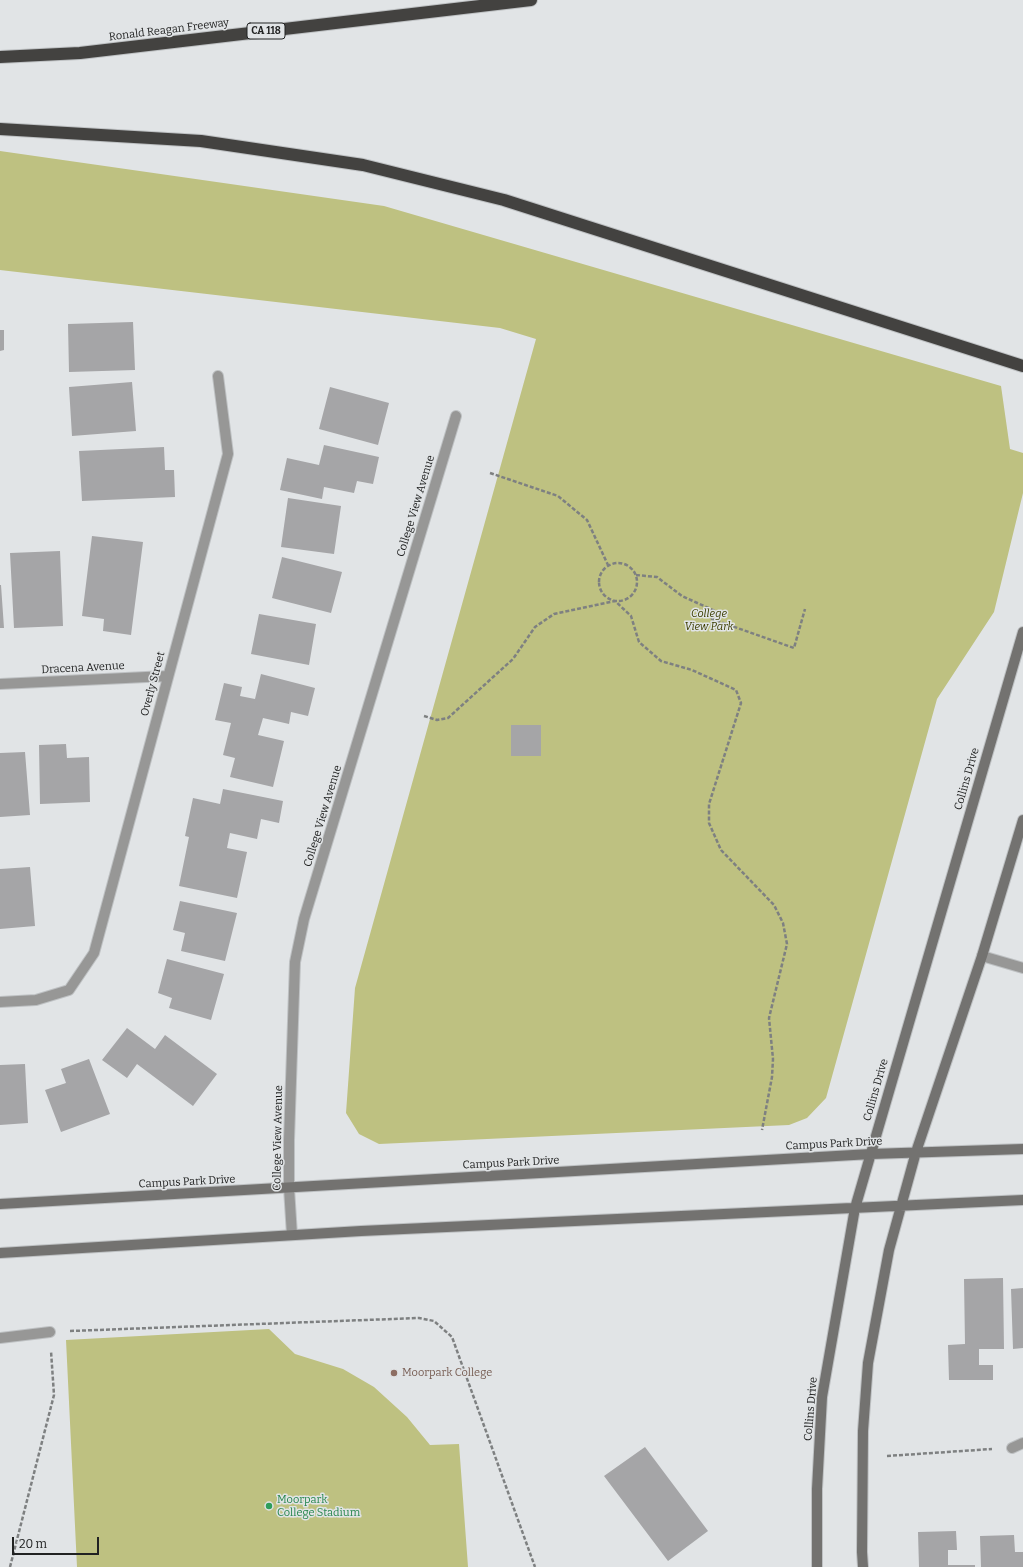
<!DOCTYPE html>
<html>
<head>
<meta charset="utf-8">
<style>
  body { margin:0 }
  #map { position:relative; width:1023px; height:1567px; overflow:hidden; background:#e1e4e6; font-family:Bitter,serif }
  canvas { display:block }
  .scale { position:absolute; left:12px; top:1537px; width:87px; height:18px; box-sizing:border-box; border:2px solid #212222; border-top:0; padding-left:5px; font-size:12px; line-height:14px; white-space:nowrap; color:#212222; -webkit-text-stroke:3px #e1e4e6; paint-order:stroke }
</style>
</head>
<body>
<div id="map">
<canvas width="1023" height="1567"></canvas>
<div class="scale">20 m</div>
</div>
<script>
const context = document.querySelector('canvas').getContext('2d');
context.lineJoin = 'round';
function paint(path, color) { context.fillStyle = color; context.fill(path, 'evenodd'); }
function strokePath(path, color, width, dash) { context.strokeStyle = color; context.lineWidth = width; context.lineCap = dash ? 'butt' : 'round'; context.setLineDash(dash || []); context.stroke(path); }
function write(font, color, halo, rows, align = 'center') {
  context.font = font + ' Bitter,serif'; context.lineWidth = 3; context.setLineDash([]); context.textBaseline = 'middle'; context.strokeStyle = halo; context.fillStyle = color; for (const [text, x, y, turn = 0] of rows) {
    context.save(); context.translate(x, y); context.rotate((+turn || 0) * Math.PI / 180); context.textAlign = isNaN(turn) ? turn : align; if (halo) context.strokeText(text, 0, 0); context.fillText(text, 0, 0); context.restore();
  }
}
const green = new Path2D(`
  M0,151L384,206L1001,386L1010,449L1023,453V493L994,612L937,699L826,1098L807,1118L789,1125L379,1144L359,1134L346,1113L355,988L536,339L500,328L0,270Z
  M269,1329L295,1354L343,1369L374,1387L407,1417L430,1445L459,1444L468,1567H77L66,1340Z`);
const building = new Path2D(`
  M133,322L135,370L69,372L68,324Z
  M0,330H4V350L0,351Z
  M132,382L136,431L72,436L69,387Z
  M330,387L389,403L378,445L319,429Z
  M324,445L379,457L373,484L357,481L354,493L324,487L322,499L280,490L287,458L319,465Z
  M164,447L165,470H174L175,497L82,501L79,451Z
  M288,498L341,506L334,554L281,547Z
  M92,536L143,542L131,635L103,631L104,619L82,616Z
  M60,551L63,626L14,628L10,553Z
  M282,557L342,572L331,613L272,598Z
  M0,585H1L4,628H0Z
  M259,614L316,624L309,665L251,654Z
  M261,674L315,688L308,716L291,712L289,724L263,718L258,735L284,741L273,787L230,777L235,758L223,755L231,723L215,720L224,683L242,687L240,696L255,699Z
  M511,725H541V756H511Z
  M66,744L67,758L89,757L90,802L40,804L39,745Z
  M25,752L30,815L0,817V753Z
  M223,789L283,801L279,823L261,819L257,839L230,833L227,848L247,852L237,898L179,886L189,837L185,836L193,798L220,804Z
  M30,867L35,926L0,929V869Z
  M180,901L237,913L225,961L181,951L185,933L173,930Z
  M167,959L224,974L211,1020L169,1008L172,998L158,993Z
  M127,1028L155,1049L165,1035L217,1074L193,1106L137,1064L127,1078L102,1060Z
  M89,1059L110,1114L61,1132L45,1090L66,1083L61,1069Z
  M25,1064L28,1123L0,1125V1065Z
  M1003,1278L1004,1349H979V1365H993V1380H949L948,1345L965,1344L964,1279Z
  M1023,1288V1348L1013,1349L1011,1289Z
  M645,1447L708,1531L668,1561L604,1476Z
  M956,1531L957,1550H948V1565H975V1567H919L918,1532Z
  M1014,1535L1015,1552H1023V1567H981L980,1536Z`);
const path = new Path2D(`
  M490,473L558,496L587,520L608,565
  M599 582a19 19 0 1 1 38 0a19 19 0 1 1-38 0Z
  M636,575L657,577L682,596L715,611L712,619L794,648L805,609
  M424,716L437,720L448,718L513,659L535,627L554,614L615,601L631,616L639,642L661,661L692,670L736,690L741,703L709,804V823L721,850L774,905L783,923L787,944L769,1018L773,1059L772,1077L762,1130
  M70,1331L419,1318L434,1321L452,1337L535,1567
  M887,1456L992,1449
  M10,1567L54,1395L51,1351`);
const lane = new Path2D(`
  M982,956L1023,968
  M0,1338L50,1332`);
const street = new Path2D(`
  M0,684L167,676
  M0,1002L36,1000L69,990L94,953L228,454L218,376
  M292,1235L289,1188V1140L295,962L304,919L456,416
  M1012,1448L1023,1443`);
const secondary = new Path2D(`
  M0,1204L871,1154L1023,1149
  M0,1253L361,1231L1023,1200
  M817,1567V1489L822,1397L855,1208L1023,632
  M863,1567L862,1552L863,1431L868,1363L889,1250L916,1152L982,956L1023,820`);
const highway = new Path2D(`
  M0,57L80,53L531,0
  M0,129L201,141L363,165L504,200L1023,366`);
const markers = [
  [394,1373,4,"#8d6e63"],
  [269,1506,4,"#2e9e5b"]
];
const shields = [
  [266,31,38]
];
const shieldNames = [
  ["CA 118",266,31]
];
const streetNames = [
  ["Ronald Reagan Freeway",169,30,-7],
  ["College View Avenue",416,506,-73],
  ["Dracena Avenue",83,668,-3],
  ["Overly Street",153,684,-75],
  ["Collins Drive",967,779,-74],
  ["College View Avenue",323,816,-73],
  ["Collins Drive",876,1090,-74],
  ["College View Avenue",278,1138,-89],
  ["Campus Park Drive",834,1144,-3],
  ["Campus Park Drive",511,1163,-3],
  ["Campus Park Drive",187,1182,-3],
  ["Collins Drive",811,1409,-85]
];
const parkNames = [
  ["College",709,614],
  ["View Park",709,627]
];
const educationNames = [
  ["Moorpark College",402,1373]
];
const leisureNames = [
  ["Moorpark",277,1500],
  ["College Stadium",277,1513]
];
paint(green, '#bec181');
paint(building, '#a5a5a7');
strokePath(lane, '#bec1c3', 12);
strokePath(street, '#bec1c3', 12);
strokePath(secondary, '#bec1c3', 12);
strokePath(highway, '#bec1c3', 14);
strokePath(path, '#7e8081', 2.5, [4, 2]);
strokePath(lane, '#979796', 10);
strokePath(street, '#979796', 10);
strokePath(secondary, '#737270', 10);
strokePath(highway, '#434240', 12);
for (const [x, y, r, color] of markers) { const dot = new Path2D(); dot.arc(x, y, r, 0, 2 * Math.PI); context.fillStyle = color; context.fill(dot); strokePath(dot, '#e1e4e6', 1.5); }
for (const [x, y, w] of shields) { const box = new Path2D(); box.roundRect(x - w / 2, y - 8, w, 16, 3); context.fillStyle = '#e1e4e6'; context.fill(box); strokePath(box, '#212222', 1); }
write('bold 10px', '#212222', null, shieldNames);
write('11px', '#212222', '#e1e4e6', streetNames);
write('italic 11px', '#3c3e00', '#e1e4e6', parkNames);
write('11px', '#785e54', '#e1e4e6', educationNames, 'left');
write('11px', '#27864d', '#e1e4e6', leisureNames, 'left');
</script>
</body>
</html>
